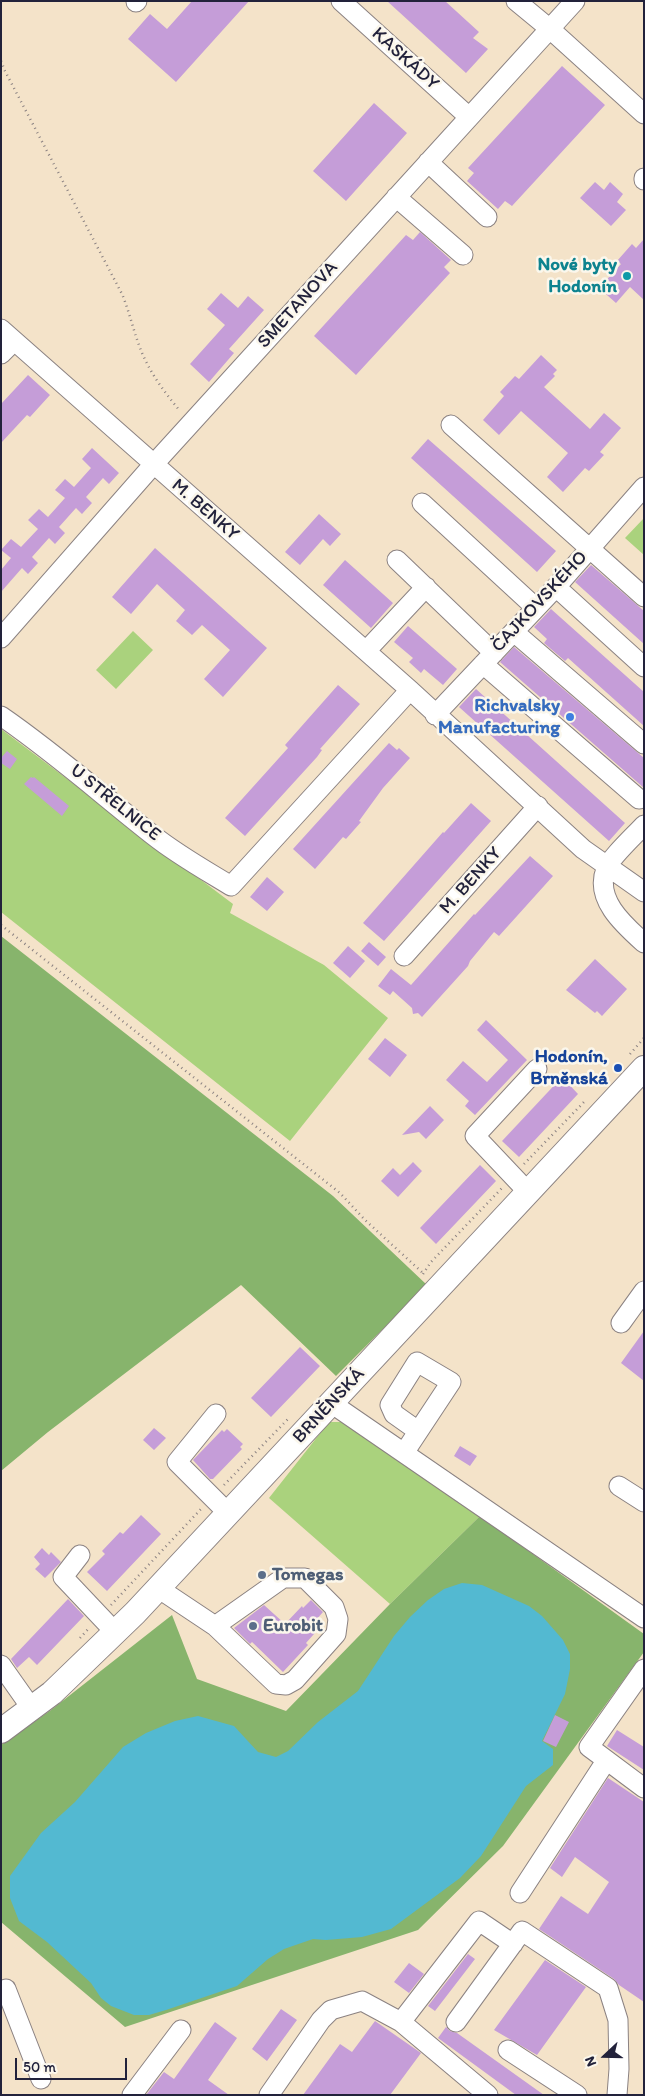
<!DOCTYPE html>
<html>
<head>
<meta charset="utf-8">
<style>
  body { margin:0 }
  #map { position:relative; width:645px; height:2096px; overflow:hidden; background:#f4e3c9; font-family:Itim,sans-serif }
  canvas { display:block }
  .frame { position:absolute; inset:0; border:2px solid #22223b; pointer-events:none }
  .north { position:absolute; left:580px; top:2031px; width:50px; height:50px; -webkit-text-stroke:4px #fbf7ec; paint-order:stroke; rotate:249deg; font-size:14px; font-weight:700; line-height:20px; text-align:center; color:#22223b }
  .north::after { content:''; display:block; margin:auto; width:18px; height:22px; background:#22223b; clip-path:polygon(50% 0,100% 100%,50% 72%,0 100%) }
  .scale { position:absolute; left:15px; top:2058px; width:112px; height:22px; box-sizing:border-box; border:2px solid #22223b; border-top:0; padding-left:6px; font-size:15px; line-height:18px; white-space:nowrap; color:#22223b; -webkit-text-stroke:4px #fbf7ec; paint-order:stroke }
</style>
</head>
<body>
<div id="map">
<canvas width="645" height="2096"></canvas>
<div class="frame"></div>
<div class="north">N</div>
<div class="scale">50 m</div>
</div>
<script>
const context = document.querySelector('canvas').getContext('2d');
context.lineJoin = 'round';
function paint(path, color) { context.fillStyle = color; context.fill(path, 'evenodd'); }
function strokePath(path, color, width, dash) { context.strokeStyle = color; context.lineWidth = width; context.lineCap = dash ? 'butt' : 'round'; context.setLineDash(dash || []); context.stroke(path); }
function write(font, color, halo, rows, align = 'center') {
  context.font = font + ' Itim,sans-serif'; context.lineWidth = 5; context.setLineDash([]); context.textBaseline = 'middle'; context.strokeStyle = halo; context.fillStyle = color; for (const [text, x, y, turn = 0] of rows) {
    context.save(); context.translate(x, y); context.rotate((+turn || 0) * Math.PI / 180); context.textAlign = isNaN(turn) ? turn : align; if (halo) context.strokeText(text, 0, 0); context.fillText(text, 0, 0); context.restore();
  }
}
const green = new Path2D(`
  M644,518V555L625,538Z
  M133,631L153,650L116,689L96,670Z
  M1,729L233,904L230,913L324,965L388,1018L290,1141L1,912Z
  M329,1422H341L480,1516L390,1604L269,1498Z`);
const forest = new Path2D(`
  M1,936L333,1196L427,1285L336,1376L241,1285L48,1432L1,1471Z
  M480,1516L644,1634V1652L503,1846L418,1930L125,2027L1,1922V1745L51,1710L172,1615L197,1679L286,1711L390,1604Z`);
const water = new Path2D(`
  M462,1583L482,1585L529,1606L542,1616L563,1640L570,1654V1669L565,1694L542,1741L553,1749V1765L526,1786L481,1856L460,1878L391,1929L362,1937L326,1940L313,1939L284,1949L268,1959L237,1986L166,2010L149,2015H134L111,2006L101,1998L91,1983L47,1942L19,1921L10,1898V1876L41,1833L75,1802L123,1747L146,1733L175,1721L198,1716L234,1726L258,1752L276,1757L288,1751L318,1722L358,1691L394,1636L410,1617L428,1600L444,1589Z`);
const building = new Path2D(`
  M192,1H249L176,82L128,39L150,14L167,29Z
  M387,1H445L479,32L473,38L488,49L466,73Z
  M562,66L605,105L512,206L505,201L498,209L467,181L474,173L468,168Z
  M374,103L407,133L346,201L313,171Z
  M595,182L604,190L610,182L623,194L617,202L626,210L611,226L580,198Z
  M420,232L451,260L444,267L450,273L356,375L314,336L406,235L413,240Z
  M644,239V300L630,287L616,303L599,288L621,264L617,261L632,244L636,248Z
  M221,293L238,308L248,296L264,310L229,349L234,353L209,382L190,364L225,325L207,309Z
  M541,355L557,370L553,374L555,376L544,387L590,429L604,413L621,428L600,452L604,455L589,471L585,468L563,492L547,477L568,453L521,411L499,435L483,420L504,396L500,392L515,376L519,379Z
  M28,375L50,395L30,417L27,415L1,443V404Z
  M428,439L556,551L537,572L411,458Z
  M92,448L119,473L109,484L103,478L86,497L92,503L82,514L76,508L59,527L65,533L55,544L49,538L32,557L38,563L28,574L22,568L1,592V570L11,558L1,550L11,539L21,547L38,529L28,520L39,509L48,517L65,498L55,490L65,479L74,487L91,468L82,459Z
  M319,514L341,534L330,546L323,539L300,565L285,552Z
  M155,548L267,648L223,697L204,679L230,650L202,625L192,635L176,621L185,610L157,584L131,614L112,597Z
  M345,560L393,603L371,628L323,585Z
  M591,565L644,611V644L575,582Z
  M551,609L644,692V726L568,658L565,661L544,643L547,639L534,627Z
  M408,626L457,669L443,685L424,669L421,673L409,662L413,658L394,642Z
  M514,647L644,758V788L500,662Z
  M338,685L360,704L320,749L322,750L317,757L245,836L225,818L288,748L285,745Z
  M476,689L625,823L609,841L459,707Z
  M389,743L397,750L399,748L410,758L383,788L359,821L361,822L346,839L343,837L315,869L293,849Z
  M7,751L17,759L10,769L1,763V758Z
  M31,777L33,778L34,777L69,806L62,816L24,784Z
  M471,803L491,821L384,941L363,923L443,832L444,833Z
  M530,856L553,876L499,936L494,932L470,961L468,966L422,1017L418,1013L413,1014L412,1008L393,991L390,995L378,986L391,969L411,985L474,914L475,915Z
  M267,877L284,892L267,911L250,897Z
  M369,942L386,957L378,966L361,951Z
  M348,946L365,961L350,978L333,963Z
  M595,959L627,989L602,1016L597,1011L595,1013L566,990Z
  M486,1020L527,1060L475,1115L465,1106L469,1101L446,1080L463,1061L487,1082L508,1060L477,1030Z
  M385,1038L407,1055L390,1077L368,1059Z
  M562,1077L578,1094L519,1157L502,1141Z
  M430,1106L444,1120L426,1139L419,1132L402,1135Z
  M413,1162L422,1171L398,1197L381,1181L393,1168L400,1175Z
  M480,1165L496,1181L436,1244L420,1228Z
  M644,1331V1381L621,1363Z
  M300,1347L320,1366L271,1417L251,1398Z
  M154,1428L166,1438L154,1450L143,1440Z
  M227,1429L243,1444L240,1447L242,1449L213,1479H210L193,1460L222,1430L224,1432Z
  M460,1446L477,1456L470,1466L454,1456Z
  M141,1515L161,1534L107,1591L87,1572L105,1554L102,1551L120,1532L123,1534Z
  M42,1548L49,1555L51,1552L61,1562L45,1578L35,1569L40,1564L34,1557Z
  M68,1599L84,1616L37,1665L29,1657L17,1668L11,1659Z
  M311,1600L323,1612L316,1620L322,1625L306,1643L308,1645L283,1672L252,1642L250,1644L234,1628L264,1605L285,1624L302,1606L303,1608Z
  M555,1715L569,1722L556,1747L543,1741Z
  M617,1730L644,1747V1770L607,1746Z
  M608,1778L644,1802V2002L619,1985L614,1979L539,1929L561,1896L588,1914L609,1882L575,1857L562,1877L550,1868Z
  M468,1954L475,1959L435,2011L428,2006Z
  M545,1960L586,1987L537,2055L494,2030Z
  M409,1963L424,1974L409,1993L394,1982Z
  M281,2009L297,2020L267,2061L252,2049Z
  M375,2021L421,2053L390,2095H303L340,2044L352,2052Z
  M215,2022L237,2038L208,2080L229,2095H146L164,2072L174,2079Z
  M446,2027L450,2031L457,2033L544,2095H516L438,2038Z`);
const path = new Path2D(`
  M1,61L5,71L122,294C130,313 134,334 142,353C151,374 165,393 180,411
  M1,925L340,1193L365,1220L424,1274
  M630,1054L644,1038
  M524,1164L585,1101
  M423,1274L431,1262L502,1188
  M224,1485L288,1419
  M111,1605L201,1509
  M80,1638L90,1627`);
const minor = new Path2D(`
  M341,1L469,117
  M516,1L550,29L644,114
  M136,2L137,1
  M428,162L487,217
  M644,178V180
  M396,197L463,255
  M1,329L410,690L583,849L644,892
  M1,354L14,341
  M451,425L644,597
  M422,503L536,608
  M397,560L494,653
  M556,587L644,667
  M514,632L644,744
  M1,638L153,465L575,1
  M366,651L426,587
  M483,664L639,799
  M435,715L556,587L644,487
  M1,716C55,753 103,796 154,836C178,855 205,870 231,886L410,690
  M644,825C635,835 610,858 606,869C594,899 624,925 644,943
  M404,956L538,806
  M528,1192L475,1136L537,1069
  M621,1323L644,1291
  M331,1403L644,1618
  M216,1414L177,1462L228,1513
  M404,1453L451,1382L417,1362L390,1405L394,1414L418,1431
  M619,1486L644,1502
  M80,1555L63,1577L115,1632
  M158,1588L215,1626L276,1684L286,1685L295,1680L336,1634L338,1619L334,1607L305,1578H283L215,1626
  M1,1665L32,1709
  M644,1669L589,1747L644,1788
  M520,1893L606,1761
  M1,1991L6,1989L41,2079
  M401,2022L479,1921L513,1944
  M456,2022L522,1931L608,1988L618,2020L619,2069L617,2095
  M508,2050L577,2095
  M132,2095L181,2030
  M269,2095L321,2020L331,2010L362,2001L401,2022L488,2095`);
const major = new Path2D(`
  M1,1731L52,1693L135,1613L644,1068`);
const markers = [
  [627,276,5,"#0f9aa8"],
  [570,717,5,"#3f7fe0"],
  [618,1068,5,"#1a4fb4"],
  [262,1575,5,"#5c6f8a"],
  [253,1626,5,"#5c6f8a"]
];
const streetNames = [
  ["KASKÁDY",405,59,42],
  ["SMETANOVA",298,305,-48],
  ["M. BENKY",205,510,41],
  ["ČAJKOVSKÉHO",540,602,-47],
  ["U STŘELNICE",115,803,39],
  ["M. BENKY",471,881,-48],
  ["BRNĚNSKÁ",329,1406,-47]
];
const cultureNames = [
  ["Nové byty",617,265],
  ["Hodonín",617,287]
];
const shopNames = [
  ["Richvalsky",560,706],
  ["Manufacturing",560,728]
];
const transitNames = [
  ["Hodonín,",608,1057],
  ["Brněnská",608,1079]
];
const serviceNames = [
  ["Tomegas",272,1575],
  ["Eurobit",263,1626]
];
paint(green, '#aad27d');
paint(forest, '#87b46c');
paint(water, '#53b9d1');
paint(building, '#c59dd8');
strokePath(minor, '#8b8282', 21);
strokePath(major, '#8b8282', 26);
strokePath(path, '#8b8282', 2.5, [1, 4]);
strokePath(minor, '#fff', 19);
strokePath(major, '#fff', 24);
for (const [x, y, r, color] of markers) { const dot = new Path2D(); dot.arc(x, y, r, 0, 2 * Math.PI); context.fillStyle = color; context.fill(dot); strokePath(dot, '#fbf7ec', 2); }
write('19px', '#22223b', '#fbf7ec', streetNames);
write('bold 19px', '#0d838f', '#fbf7ec', cultureNames, 'right');
write('bold 19px', '#366cbe', '#fbf7ec', shopNames, 'right');
write('bold 19px', '#164399', '#fbf7ec', transitNames, 'right');
write('bold 19px', '#4e5e75', '#fbf7ec', serviceNames, 'left');
</script>
</body>
</html>
